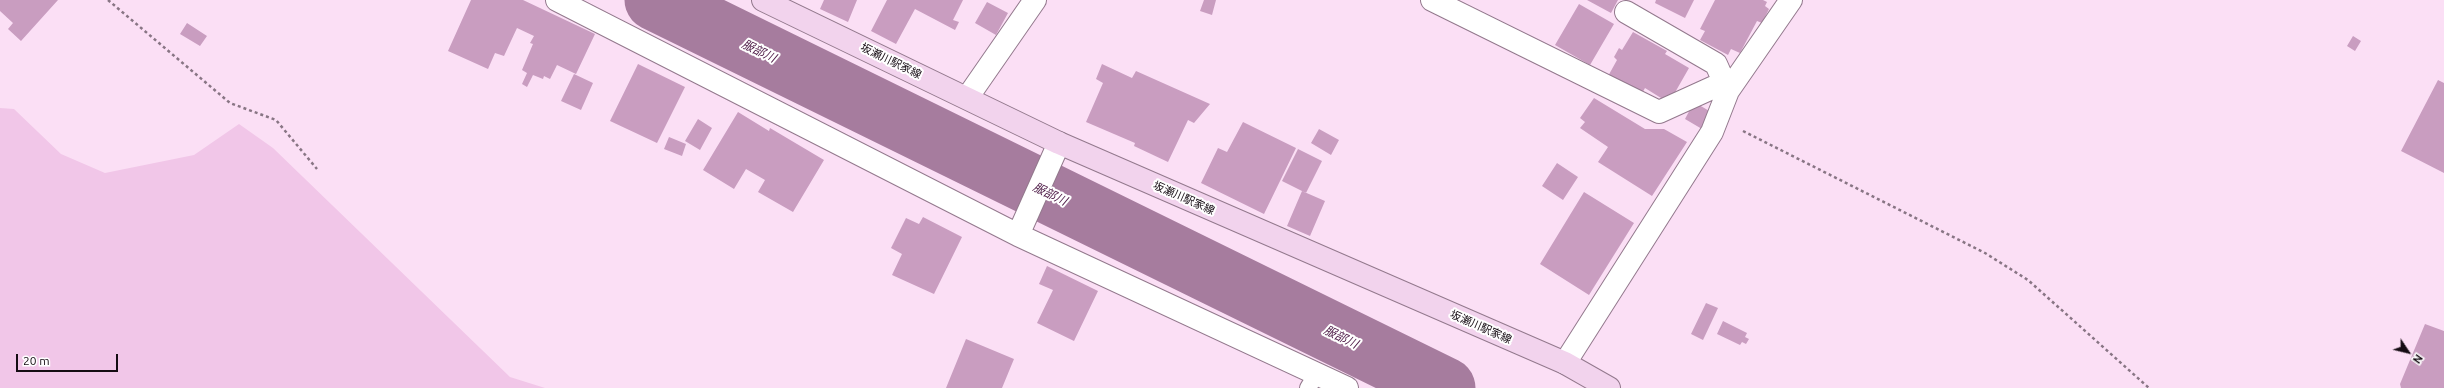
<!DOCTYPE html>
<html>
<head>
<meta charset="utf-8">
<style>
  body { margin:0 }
  #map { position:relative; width:2444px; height:388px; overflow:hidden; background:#fbdff5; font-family:Ubuntu,sans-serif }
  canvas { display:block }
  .north { position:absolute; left:2388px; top:332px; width:40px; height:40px; -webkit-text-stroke:3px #fff; paint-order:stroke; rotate:125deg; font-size:11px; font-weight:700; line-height:16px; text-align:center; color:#150c13 }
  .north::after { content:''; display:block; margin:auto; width:14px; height:18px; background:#150c13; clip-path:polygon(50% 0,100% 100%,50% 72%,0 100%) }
  .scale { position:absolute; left:16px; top:354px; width:102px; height:18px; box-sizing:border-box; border:2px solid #150c13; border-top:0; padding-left:5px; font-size:12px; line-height:14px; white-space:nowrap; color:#150c13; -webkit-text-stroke:3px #fff; paint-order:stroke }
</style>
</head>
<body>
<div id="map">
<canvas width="2444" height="388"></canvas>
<div class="north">N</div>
<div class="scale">20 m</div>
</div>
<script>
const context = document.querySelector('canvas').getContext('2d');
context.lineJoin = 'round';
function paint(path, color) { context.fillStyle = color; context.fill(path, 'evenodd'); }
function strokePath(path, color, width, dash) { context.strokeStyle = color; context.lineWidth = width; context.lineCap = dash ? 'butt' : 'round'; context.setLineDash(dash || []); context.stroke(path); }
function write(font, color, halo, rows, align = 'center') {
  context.font = font + ' Ubuntu,"Noto Sans JP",sans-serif'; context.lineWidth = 4; context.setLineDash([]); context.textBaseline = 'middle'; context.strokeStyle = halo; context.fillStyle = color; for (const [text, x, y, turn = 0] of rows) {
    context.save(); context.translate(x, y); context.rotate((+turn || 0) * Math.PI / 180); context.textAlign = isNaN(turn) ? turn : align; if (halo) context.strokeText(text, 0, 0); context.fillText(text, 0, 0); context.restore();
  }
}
const green = new Path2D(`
  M0,108L14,109L61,154L105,173L194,155L239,124L273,148L510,377L545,388H0Z`);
const river = new Path2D(`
  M655,0L1445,388`);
const building = new Path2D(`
  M0,0H58L21,41L8,29L13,23L0,11Z
  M471,0H523L595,34L576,74L557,65L550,79L544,76L543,79L533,75L527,87L522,84L527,73L522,70L533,44L530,43L534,36L517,28L504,56L495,53L488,69L448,51Z
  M824,0H857L848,22L820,9Z
  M887,0H963L953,20L959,22L955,30L915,9L896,44L871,31Z
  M1204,0H1216L1212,15L1200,11Z
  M1587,0H1618L1611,13Z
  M1656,0H1694L1685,18L1655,3Z
  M1715,0H1763L1767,2L1765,6L1769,9L1762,23L1757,21L1740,53L1731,49L1728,55L1700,40L1705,31L1700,29Z
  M987,2L1008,13L996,35L975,23Z
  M1579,4L1614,24L1590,65L1555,45Z
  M187,23L207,36L200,46L180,34Z
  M1633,32L1667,51L1665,54L1689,68L1669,103L1645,88L1640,97L1607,78L1617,60L1614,57L1619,48L1622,50Z
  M2353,36L2361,41L2355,51L2347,46Z
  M638,64L685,87L657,143L610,121Z
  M1102,64L1132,78L1136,71L1210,104L1194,123L1188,120L1168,162L1134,146L1135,143L1086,122L1103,83L1096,79Z
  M574,74L593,83L581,110L561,101Z
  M2438,80L2444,83V173L2401,151Z
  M1594,98L1645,129H1664L1687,142L1652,196L1598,162L1608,147L1580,128L1585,122L1580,118Z
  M1694,102L1711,112L1702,129L1685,119Z
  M738,112L769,131L770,128L824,160L793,212L758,192L765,180L746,169L734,189L703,170Z
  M698,119L712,128L700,150L685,141Z
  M1243,122L1296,148L1264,214L1201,183L1218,148L1227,152Z
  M1319,129L1339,140L1331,155L1311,143Z
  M669,137L686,144L682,156L664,149Z
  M1298,149L1322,161L1306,193L1282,181Z
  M1557,163L1578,177L1563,200L1542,186Z
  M1302,191L1325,201L1310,236L1287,226Z
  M1584,192L1634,223L1589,295L1540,264Z
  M923,217L962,237L934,294L892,275L902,254L891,248L906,218L919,224Z
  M1047,266L1098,291L1074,341L1037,323L1053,290L1039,284Z
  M1706,303L1718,308L1703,340L1691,334Z
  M1723,321L1747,333L1745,337L1749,339L1746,344L1742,342L1740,345L1717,334Z
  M2425,324L2444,331V388H2401L2400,384Z
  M966,339L1014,359L1002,388H946Z`);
const path = new Path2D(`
  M108,0L230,103L276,120L317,169
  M1743,131L1985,253L2028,280L2149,388`);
const lane = new Path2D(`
  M1308,388L1317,373`);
const street = new Path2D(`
  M557,0L1018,235L1347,388
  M1432,0L1659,112L1714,87L1728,91
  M1626,12L1716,64L1728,91
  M967,98L1035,0
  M1018,235L1059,143
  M1565,363L1712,132L1728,91L1791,0`);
const secondary = new Path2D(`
  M763,0L1059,143L1565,363L1609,388`);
const streetNames = [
  ["坂瀬川駅家線",891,61,26],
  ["坂瀬川駅家線",1184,198,24],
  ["坂瀬川駅家線",1481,327,24]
];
const waterNames = [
  ["服部川",759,51,26],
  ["服部川",1050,194,26],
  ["服部川",1341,337,26]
];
paint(green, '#f1c6e8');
strokePath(river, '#a67c9e', 61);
paint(building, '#c99dc0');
strokePath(lane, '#93798d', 18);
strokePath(street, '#93798d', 24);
strokePath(secondary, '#93798d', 24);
strokePath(path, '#887584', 2.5, [3, 3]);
strokePath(lane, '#fff', 16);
strokePath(street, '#fff', 22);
strokePath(secondary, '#f2d3ed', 22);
write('11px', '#150c13', '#fff', streetNames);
write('italic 12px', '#4a1643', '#fff', waterNames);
</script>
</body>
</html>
